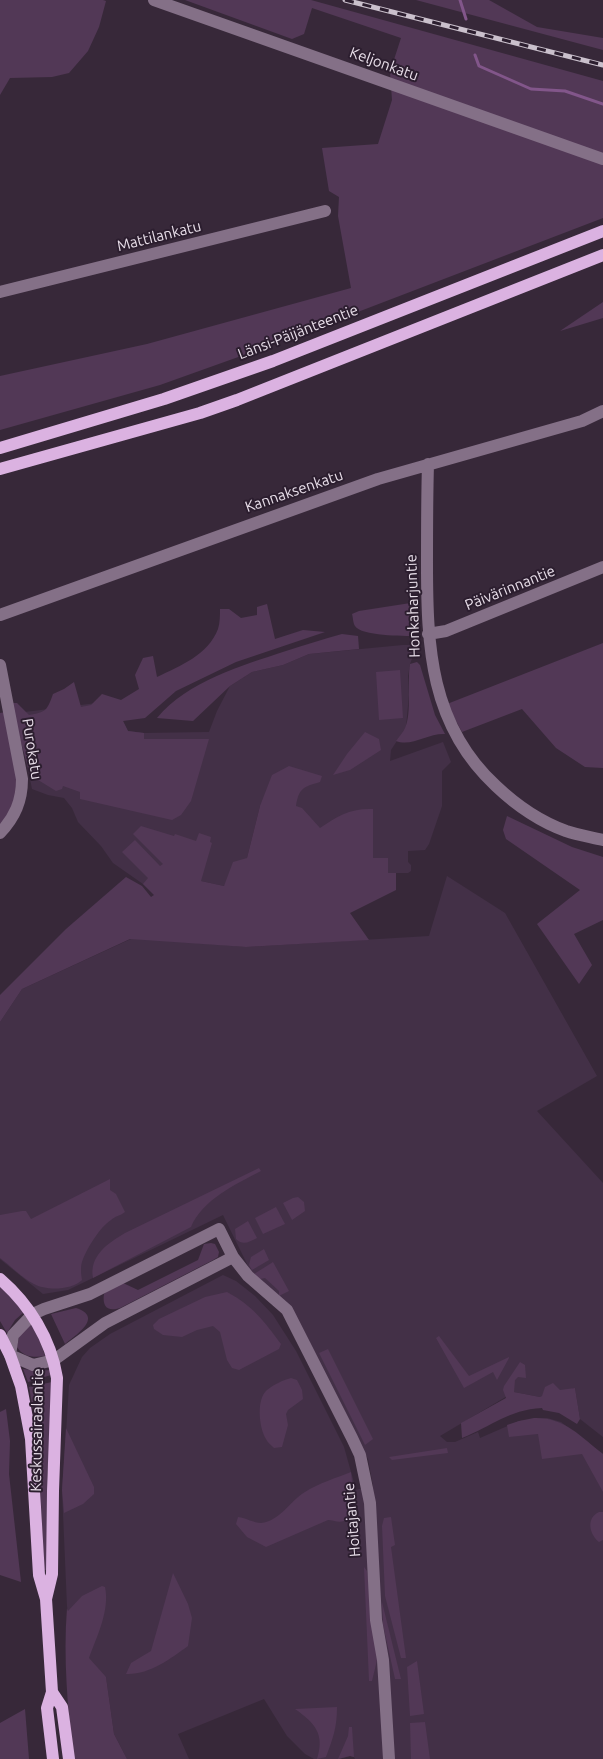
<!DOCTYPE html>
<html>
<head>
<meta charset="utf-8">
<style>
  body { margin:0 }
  canvas { display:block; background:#372839 }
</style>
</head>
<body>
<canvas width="603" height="1759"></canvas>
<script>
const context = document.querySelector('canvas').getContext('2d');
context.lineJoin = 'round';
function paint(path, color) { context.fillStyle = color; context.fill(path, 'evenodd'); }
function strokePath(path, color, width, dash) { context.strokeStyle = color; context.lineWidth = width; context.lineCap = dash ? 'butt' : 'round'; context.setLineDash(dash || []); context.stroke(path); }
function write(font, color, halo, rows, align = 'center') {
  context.font = font + ' Ubuntu,sans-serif'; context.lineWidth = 4; context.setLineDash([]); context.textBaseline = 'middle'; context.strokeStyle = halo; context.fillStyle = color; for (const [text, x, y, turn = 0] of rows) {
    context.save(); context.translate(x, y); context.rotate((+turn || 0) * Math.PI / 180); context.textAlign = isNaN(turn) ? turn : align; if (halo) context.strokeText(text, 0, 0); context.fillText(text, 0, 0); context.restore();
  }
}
const built = new Path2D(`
  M403,645H417L410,664L408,676L409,695L406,727L391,750L390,761L443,742L451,762L442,771V806L429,844L425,850L408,851V862L411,865V871L408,873H396V890L260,806L247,858L224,886L201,881L155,895L143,884L113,863L101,846L78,822L72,808L64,798L48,795L32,789L17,713L121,700L123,721L128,731L144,733L209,732L217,711L230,686L252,672L283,665L309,654Z
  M447,876L505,913L597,1076L537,1111L603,1183V1437L580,1419L575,1388L540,1397L514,1392L440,1436L447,1442H455L478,1432L480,1438L519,1421L547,1418L561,1422L603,1454V1759H355L354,1757L350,1756L339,1759H314L305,1754L287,1736L264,1699L178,1734L189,1759H127L114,1734L106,1677L76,1660L67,1606L62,1490L66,1434L69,1385L82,1357L90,1348L110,1334L223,1275L236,1281L255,1296L273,1315L296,1351L344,1447L353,1479L355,1490L373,1486L368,1459L291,1307L250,1270L223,1215L68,1290L43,1294L0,1259V1022L22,989L133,938L246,947L429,936Z`);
const green = new Path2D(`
  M0,0H103L106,1L99,27L88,51L69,73L52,77L10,78L0,95Z
  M185,0H311L603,81V218L269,346L160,385L0,430V376L147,344L351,288L338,216L339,197L329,191L322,148L378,144L392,100L390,72L401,38L312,8L304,34L292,39Z
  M416,0H489L537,27L603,38V50Z
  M603,302V318L560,331Z
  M417,602L416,636C404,636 361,636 355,626C353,623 353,617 352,614L359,611Z
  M267,604L275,639L303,630L325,632L236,662L176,691L145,718L123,721L128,731L144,733V739H209L191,801L181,815L172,820L80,799V792L63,786L62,789L56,791L30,775L13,714L12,703H17L29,715C46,712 47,711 53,694L64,689L74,682L81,707L91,705L102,694L121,700L139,689L135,675L143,658L153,656L157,677C180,666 208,655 218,629C220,623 220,615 220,609H229L241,618L257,615V607Z
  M342,634L358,636L359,649L309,654L283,665L252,672L230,686L193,721L157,718C188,681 241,666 286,651C305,645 323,639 342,634Z
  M603,643V768L585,767L556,748L522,709L462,732L447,704Z
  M417,662L420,665L435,715L445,734C428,733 412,747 396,741C399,737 403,732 405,728C412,714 407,681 410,664Z
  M400,670L403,718L379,720L376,672Z
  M5,712L17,776L14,806L0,826V713Z
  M365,732L379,739L381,750L350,770L333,775L347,754Z
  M289,766L322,776L320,782C303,787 299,788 296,806L302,808L320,828C338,816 350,808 373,809V858H388V873H396V890L350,913L369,940L246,947L130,939L22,989L0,1022V995L66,929L126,877L142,886L151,897L154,895L143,884L148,878L122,852L135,840L160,866L163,864L133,834L141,826L174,836L175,834L196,841L199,833L211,837L210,842L212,843L201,881L224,886L233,862L247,858L260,806L272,775Z
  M507,816L572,847L603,857V920L574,934L592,965L579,984L537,924L580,890L506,839L503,830Z
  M259,1168L261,1171C236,1184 202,1200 191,1227L93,1278C89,1256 108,1243 125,1233Z
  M110,1179V1190L116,1194L125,1212C120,1216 115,1216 111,1220C100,1227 88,1247 83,1259C80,1266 81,1273 82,1280C72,1290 46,1291 34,1284C22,1278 11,1266 0,1258V1215L22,1211H26L31,1219Z
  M298,1197L304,1202L305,1211L292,1220L283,1203L293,1198Z
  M276,1207L285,1224L263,1234L255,1218Z
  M248,1221L257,1238C249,1242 243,1246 236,1239L235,1229Z
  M211,1243L215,1244L219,1252L218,1257L213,1260L120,1308C108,1312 102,1307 104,1294L108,1290L123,1283L138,1290L198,1260L204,1244Z
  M264,1249L269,1260L252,1270L249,1265L251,1257Z
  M273,1262L289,1291L279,1296V1291L265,1278L260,1279L254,1274Z
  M0,1284L24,1312L15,1320L7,1333L0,1321Z
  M227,1292C253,1306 264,1321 281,1344L279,1349L239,1370L232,1368L227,1360L220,1332L213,1326L197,1330L182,1337L163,1335L154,1329L153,1325L159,1319L205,1297Z
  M76,1308C104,1317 76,1335 65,1344L51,1314Z
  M30,1323L38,1335L45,1356C34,1358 23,1357 17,1347L20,1333Z
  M439,1336L469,1376L509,1357V1358L497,1380L493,1372L464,1388L436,1338Z
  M328,1349L373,1439L365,1445L319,1353Z
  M520,1362L525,1365L526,1378L518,1377L515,1380L514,1392L540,1397L542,1396L545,1387L553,1383L560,1390L575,1388L580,1419L577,1424L559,1413L543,1410L542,1408C508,1410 492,1426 462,1438L461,1423L506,1398L503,1390L504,1386Z
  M23,1369L38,1371L50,1370L51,1375L28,1382Z
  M291,1378L297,1380L302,1390L303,1399L288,1410L286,1414L288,1425L282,1447L274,1448C271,1445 267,1442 266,1439C259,1428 256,1399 267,1390C273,1385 283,1380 291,1378Z
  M52,1382L51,1428L47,1477L48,1570H44L38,1438L29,1387Z
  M6,1409L10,1441L9,1474L21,1582L0,1575V1412Z
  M534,1418C564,1417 580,1436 603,1454V1492L582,1454L542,1459L538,1434L509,1437L507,1425L519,1421Z
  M66,1428L94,1487V1494L83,1504L64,1513L62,1490Z
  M447,1448L448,1453L392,1460L389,1457Z
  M351,1472C352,1484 358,1516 344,1521C338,1523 333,1520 328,1520L266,1547L247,1537L236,1524L238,1517C246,1518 254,1523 261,1523C280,1521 290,1501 305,1492C319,1483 336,1478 351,1472Z
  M599,1512H603V1540L599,1542C589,1534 586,1518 599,1512Z
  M391,1517L395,1545L391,1547L406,1658H401L385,1596L382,1526L384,1518Z
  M364,1567L367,1571L378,1656L372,1681H369Z
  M173,1573L188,1604L192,1618L188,1646C170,1659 149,1675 126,1674L131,1663L151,1651Z
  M102,1586L105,1587C110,1610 97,1636 89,1658L106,1677L114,1734L127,1759H73C68,1708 63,1659 67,1608L68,1611L82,1596Z
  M382,1602L401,1679H395L383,1625Z
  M417,1661L424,1714L410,1716L407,1667Z
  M337,1707C337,1728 333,1738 326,1757L317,1759C325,1734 315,1723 295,1709Z
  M25,1709L29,1759H0V1723Z
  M425,1722L430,1759H411L410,1723Z
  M349,1727H352L354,1757L350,1756L338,1759L348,1736Z`);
const stream = new Path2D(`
  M460,0L466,19
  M475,55L479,66L531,89L565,91L603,104`);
const minor = new Path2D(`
  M154,0L603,159
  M0,292L325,211
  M428,464C427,497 427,530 427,563C427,647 430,725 496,786C516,805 541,822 566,831C578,835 591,837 603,840
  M0,615L378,479L582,421L603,411
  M428,634L446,631L603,567
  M0,665L22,779C22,801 15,817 0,833
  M233,1257L105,1323L54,1360L33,1365L10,1355L13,1335L33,1314L44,1309L90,1294L219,1229L233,1257L248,1276L287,1310L352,1438L360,1455L370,1503L376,1620L383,1660L389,1759`);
const major = new Path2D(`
  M0,448L164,399L273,361L603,231
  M0,469L200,413L237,400L603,255
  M0,1279C29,1304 51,1339 57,1378L53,1491L52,1574L46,1599
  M0,1335L10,1355L21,1386L31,1439L39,1575L46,1599L52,1692L47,1708L53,1759
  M52,1692L62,1707L69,1759`);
const rail = new Path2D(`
  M345,0L603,65`);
const streetNames = [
  ["Keljonkatu",384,64,20],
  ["Mattilankatu",159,236,-14],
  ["Länsi-Päijänteentie",298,332,-21],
  ["Kannaksenkatu",294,491,-19],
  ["Päivärinnantie",510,588,-22],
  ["Honkaharjuntie",413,606,-92],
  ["Purokatu",32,749,81],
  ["Keskussairaalantie",37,1430,-89],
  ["Hoitajantie",352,1520,-95]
];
paint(built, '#433047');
paint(green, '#523856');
strokePath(stream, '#82568a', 3);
strokePath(minor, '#847087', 12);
strokePath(major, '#dbb2e1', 12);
strokePath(rail, '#cac0cc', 5);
strokePath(rail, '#2c1e2f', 3, [9]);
write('15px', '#e9dfea', '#2c1e2f', streetNames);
</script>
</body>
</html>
